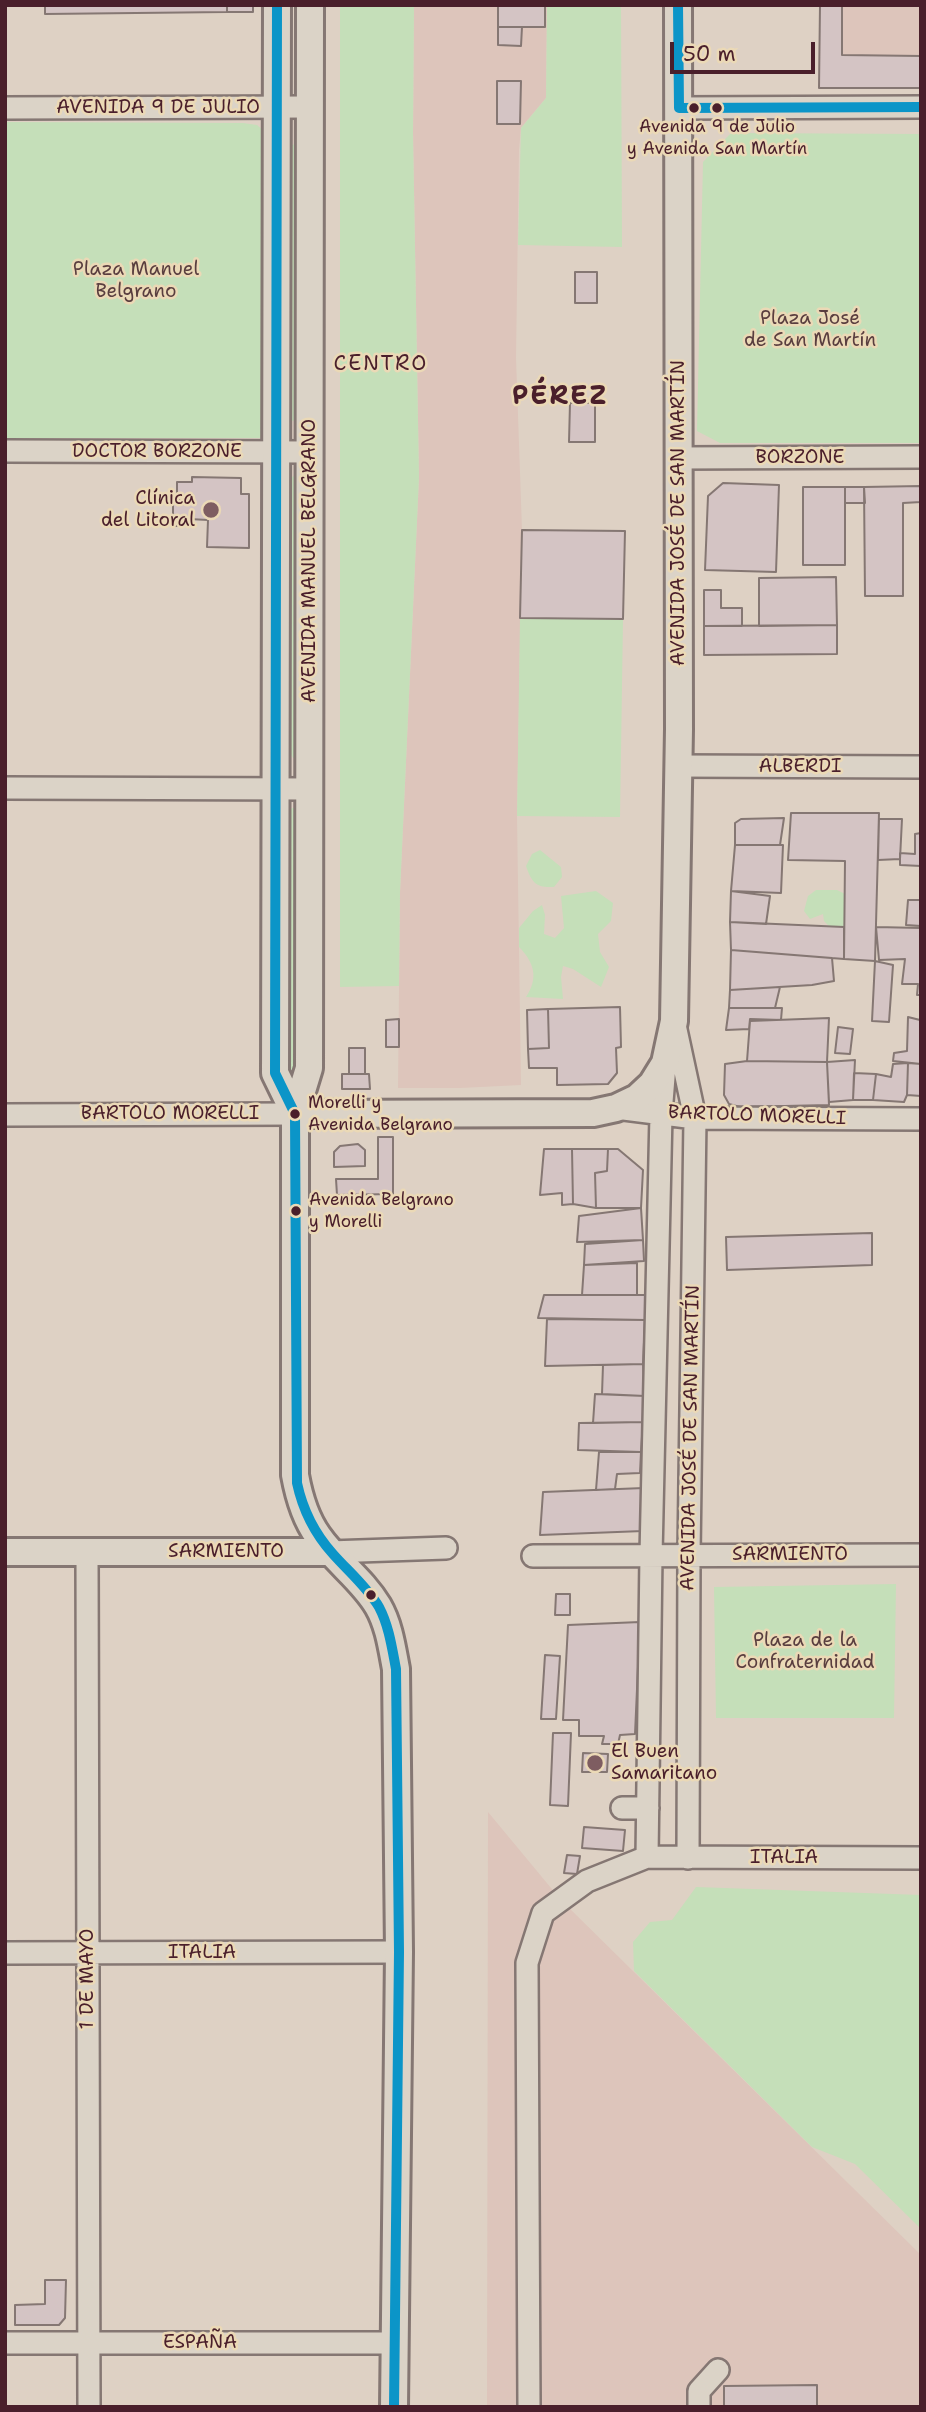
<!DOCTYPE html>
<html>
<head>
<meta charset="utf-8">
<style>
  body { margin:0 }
  #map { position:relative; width:926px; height:2412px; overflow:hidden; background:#ded1c4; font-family:"Shantell Sans",sans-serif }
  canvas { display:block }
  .frame { position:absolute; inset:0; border:7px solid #4a1f2b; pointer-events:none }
  .scale { position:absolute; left:670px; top:42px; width:145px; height:32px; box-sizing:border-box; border:4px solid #4a1f2b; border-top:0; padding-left:9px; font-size:21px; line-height:24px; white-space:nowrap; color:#4a1f2b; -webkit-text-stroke:5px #ebd9b6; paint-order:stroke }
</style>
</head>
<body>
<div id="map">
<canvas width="926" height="2412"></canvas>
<div class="frame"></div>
<div class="scale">50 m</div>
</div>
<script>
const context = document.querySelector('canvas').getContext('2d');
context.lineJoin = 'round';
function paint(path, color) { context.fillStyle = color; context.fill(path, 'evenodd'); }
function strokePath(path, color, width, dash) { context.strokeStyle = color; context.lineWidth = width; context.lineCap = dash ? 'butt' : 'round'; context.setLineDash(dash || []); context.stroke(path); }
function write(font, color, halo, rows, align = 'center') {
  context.font = font + ' "Shantell Sans",sans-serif'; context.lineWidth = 5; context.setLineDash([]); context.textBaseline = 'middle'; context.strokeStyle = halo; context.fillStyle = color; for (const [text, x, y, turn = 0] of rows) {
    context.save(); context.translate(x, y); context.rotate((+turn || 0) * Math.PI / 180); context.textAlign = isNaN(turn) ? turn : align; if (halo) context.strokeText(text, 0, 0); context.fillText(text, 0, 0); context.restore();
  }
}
const built = new Path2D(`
  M414,5H547L546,98L521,128L519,150L516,358L522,530L517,816L521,1085L460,1088H398L400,892L419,477L413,133Z
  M820,5H921V88H819Z
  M488,1812L561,1900L921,2255V2407H487Z`);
const green = new Path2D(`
  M340,5H414L413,133L419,477L400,892L399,986L340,987Z
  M547,5H621L622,247L518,245L521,128L546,98Z
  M5,122L243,123L257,125L264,131L266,433L260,438H5Z
  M731,133L921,134V443H720L697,431L703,162Z
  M297,143L300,146V418L292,421L289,418L290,146Z
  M293,476L300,478L297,757L293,758L289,751L288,482Z
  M520,618L623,619L620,817L517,816Z
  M292,808H296V1076H292L288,1070V814Z
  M540,850L561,867L562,877L554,887C536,888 532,883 526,866L532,854Z
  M816,890H837L845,894L844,927L829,926L824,921L823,914L810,919L804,911L808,896Z
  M596,891L613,903L611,921L598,934L600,952L609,967L601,987L573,969L563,966L561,977L563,999L526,997C539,978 534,962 519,947V928L533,911L542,905L545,915L544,934L555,938L564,928L561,896Z
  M896,1584L894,1718H716L714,1587Z
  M696,1887L921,1895V2229L855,2164L812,2147L634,1971L633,1942L650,1922L672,1920Z`);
const building = new Path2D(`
  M45,5H227V12L45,14Z
  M227,5H253V12H227Z
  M498,5H545V27H498Z
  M820,5H842V55L921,56V88H819Z
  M498,27H522L521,46L498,45Z
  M497,81H521L520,124H497Z
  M575,272H597V303H575Z
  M570,403H595V442H569Z
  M192,477L241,478V494H249V548L207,547L208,520L189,519V526H173V500H184V495H177V482H192Z
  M723,483L779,485L776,572L705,570L708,496Z
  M921,486V502L903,503V596H865L864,487Z
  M803,487H845V565H803Z
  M845,487H864L865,503H845Z
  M522,530L625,531L623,619L520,618Z
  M836,577L837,625L759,626V578Z
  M704,590H721V608H742V626H704Z
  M837,625V654L704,655V626Z
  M791,813H879L875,961L844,959L845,861L788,860Z
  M784,818L780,845H735V823L741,819Z
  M879,819H902L900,859L878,860Z
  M921,833V866L900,865V853L915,854V834Z
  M735,845H783L781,893L731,891Z
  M731,891L770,896L766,924L730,922Z
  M908,900H921V926L906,925Z
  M730,922L844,927V959L731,950Z
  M876,927L921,928V995H917L918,984H902L905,959L879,960Z
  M731,950L832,958L834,981L812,985L730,990Z
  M875,961L893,965L889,1022L872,1021Z
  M780,987L775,1008H729L730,990Z
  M620,1007L621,1047L616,1048L617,1073L608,1084L557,1085V1068H529L528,1049L549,1048L548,1009Z
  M729,1008H782L781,1020L750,1019L749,1029L726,1030Z
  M548,1009L549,1048L528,1049L527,1010Z
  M908,1017L920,1020L921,1064L893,1061L894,1053L907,1051Z
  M829,1018L827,1062L747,1061L750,1021Z
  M399,1019V1047H386V1020Z
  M838,1027L853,1029L850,1054L835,1053Z
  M349,1048H365V1074H349Z
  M855,1060L853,1100L829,1102L827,1062Z
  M747,1061L827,1062L829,1105L740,1107L729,1104L724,1095L725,1064Z
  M908,1063L921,1064V1096L907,1095Z
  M908,1063L907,1095L904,1102L873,1100L876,1074L891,1077L893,1064Z
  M854,1073L876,1074L873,1100H853Z
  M342,1074H369L370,1089H342Z
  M378,1137H393V1194L337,1195L336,1179H378Z
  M358,1144L365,1150V1166L334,1167V1152L340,1146Z
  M544,1149H572L573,1204L562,1205V1193L540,1195Z
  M572,1149H608L607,1171L595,1173L596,1208L573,1204Z
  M608,1149H618L643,1170L641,1208H596L595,1173L607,1171Z
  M641,1208L643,1240L577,1242L579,1216Z
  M872,1233V1265L727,1270L726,1237Z
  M643,1240L644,1261L584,1265L585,1244Z
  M637,1263V1295H582L584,1265Z
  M544,1295H648L645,1320L538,1318Z
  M547,1319L645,1320L643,1364L545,1366Z
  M643,1364L645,1396L602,1394L603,1365Z
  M595,1394L645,1396L643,1422L593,1423Z
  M643,1422L641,1452L578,1450L579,1423Z
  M599,1452H641L640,1473L617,1474L615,1489L596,1490Z
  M644,1488L643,1531L540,1535L543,1492Z
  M556,1594H570V1615H555Z
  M640,1622L635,1734L620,1735L618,1744H602L604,1736H579V1720H563L568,1625Z
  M545,1655L560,1656L556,1719H541Z
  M553,1733H571L568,1806L550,1805Z
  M583,1753L608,1754L607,1772H582Z
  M584,1827L625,1830L623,1851L582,1848Z
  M567,1855L580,1856L577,1874L564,1873Z
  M45,2280H66L65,2318L59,2325H15V2305L45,2304Z
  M817,2385V2407H724V2386Z`);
const minor = new Path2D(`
  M5,108L310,107
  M679,108L921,107
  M5,451L310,452
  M679,458L921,457
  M678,766L921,767
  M5,788L309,789
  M675,1025L695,1118L689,1554L688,1858
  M616,1108L695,1118L921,1119
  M5,1115L295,1114
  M87,1552L89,2407
  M330,1552L446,1548
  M533,1556L921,1555
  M622,1808H648
  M647,1857L651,1555L661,1114L665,1065
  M5,1953L399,1952
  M5,2343H394
  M529,2407L527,1963L543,1913L587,1881L647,1857L921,1858
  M699,2407V2391L718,2370`);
const major = new Path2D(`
  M277,5L275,1073L295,1114
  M310,5L309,1068L295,1114V1475C299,1497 305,1518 318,1536C336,1562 362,1579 378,1606C389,1625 392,1648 396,1669L399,1952L394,2407
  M295,1114L593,1113L616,1108L637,1098L652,1084L665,1063L674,1021L679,729L678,5
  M5,1552H330`);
const bus1 = new Path2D(`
  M277,5L275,1073L295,1114L297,1483C303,1511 314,1533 333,1554C348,1571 367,1587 379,1607C389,1626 392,1648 396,1669L399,1952L394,2407
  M678,5L679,108L921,107`);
const markers = [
  [694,108,6,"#4a1f2b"],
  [717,108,6,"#4a1f2b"],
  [211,510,9,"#7e5d61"],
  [295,1114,6,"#4a1f2b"],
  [296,1211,6,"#4a1f2b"],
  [371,1595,6,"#4a1f2b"],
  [595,1763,9,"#7e5d61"]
];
const busNames = [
  ["Avenida 9 de Julio",717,128,"center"],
  ["y Avenida San Martín",717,150,"center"],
  ["Morelli y",308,1104],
  ["Avenida Belgrano",308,1126],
  ["Avenida Belgrano",309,1201],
  ["y Morelli",309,1223]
];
const streetNames = [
  ["AVENIDA 9 DE JULIO",158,108],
  ["DOCTOR BORZONE",157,452],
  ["BORZONE",800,458],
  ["AVENIDA JOSÉ DE SAN MARTÍN",679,513,-90],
  ["AVENIDA MANUEL BELGRANO",310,561,-90],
  ["ALBERDI",800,767],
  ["BARTOLO MORELLI",170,1114],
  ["BARTOLO MORELLI",757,1116,2],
  ["AVENIDA JOSÉ DE SAN MARTÍN",691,1438,-89],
  ["SARMIENTO",226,1552],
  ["SARMIENTO",790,1555],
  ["ITALIA",784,1858],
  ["ITALIA",202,1953],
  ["1 DE MAYO",88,1979,-90],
  ["ESPAÑA",200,2343]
];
const parkNames = [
  ["Plaza Manuel",136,270],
  ["Belgrano",136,292],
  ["Plaza José",810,319],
  ["de San Martín",810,341],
  ["Plaza de la",805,1641],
  ["Confraternidad",805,1663]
];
const poiNames = [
  ["Clínica",195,499],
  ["del Litoral",195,521],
  ["El Buen",611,1752,"left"],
  ["Samaritano",611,1774,"left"]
];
const neighbourhoodNames = [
  ["CENTRO",381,365]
];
const districtNames = [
  ["PÉREZ",560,397]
];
paint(built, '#ddc5bb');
paint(green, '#c5dfb9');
paint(building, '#d4c4c4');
strokePath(building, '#857773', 2);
strokePath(minor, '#857773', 26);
strokePath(major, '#857773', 32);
strokePath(minor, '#dbd3c7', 21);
strokePath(major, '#dbd3c7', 26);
strokePath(bus1, '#0b95c8', 10);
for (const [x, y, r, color] of markers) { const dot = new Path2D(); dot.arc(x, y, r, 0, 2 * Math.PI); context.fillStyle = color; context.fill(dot); strokePath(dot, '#ebd9b6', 2.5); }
write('17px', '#4a1f2b', '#ebd9b6', busNames, 'left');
write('19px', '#4a1f2b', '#ebd9b6', streetNames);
write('19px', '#593e3f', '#ebd9b6', parkNames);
write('19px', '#4a1f2b', '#ebd9b6', poiNames, 'right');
context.letterSpacing = '2px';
write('21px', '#4a1f2b', '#ebd9b6', neighbourhoodNames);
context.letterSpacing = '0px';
context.letterSpacing = '2px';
write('bold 26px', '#4a1f2b', '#ebd9b6', districtNames);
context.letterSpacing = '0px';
</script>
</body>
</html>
